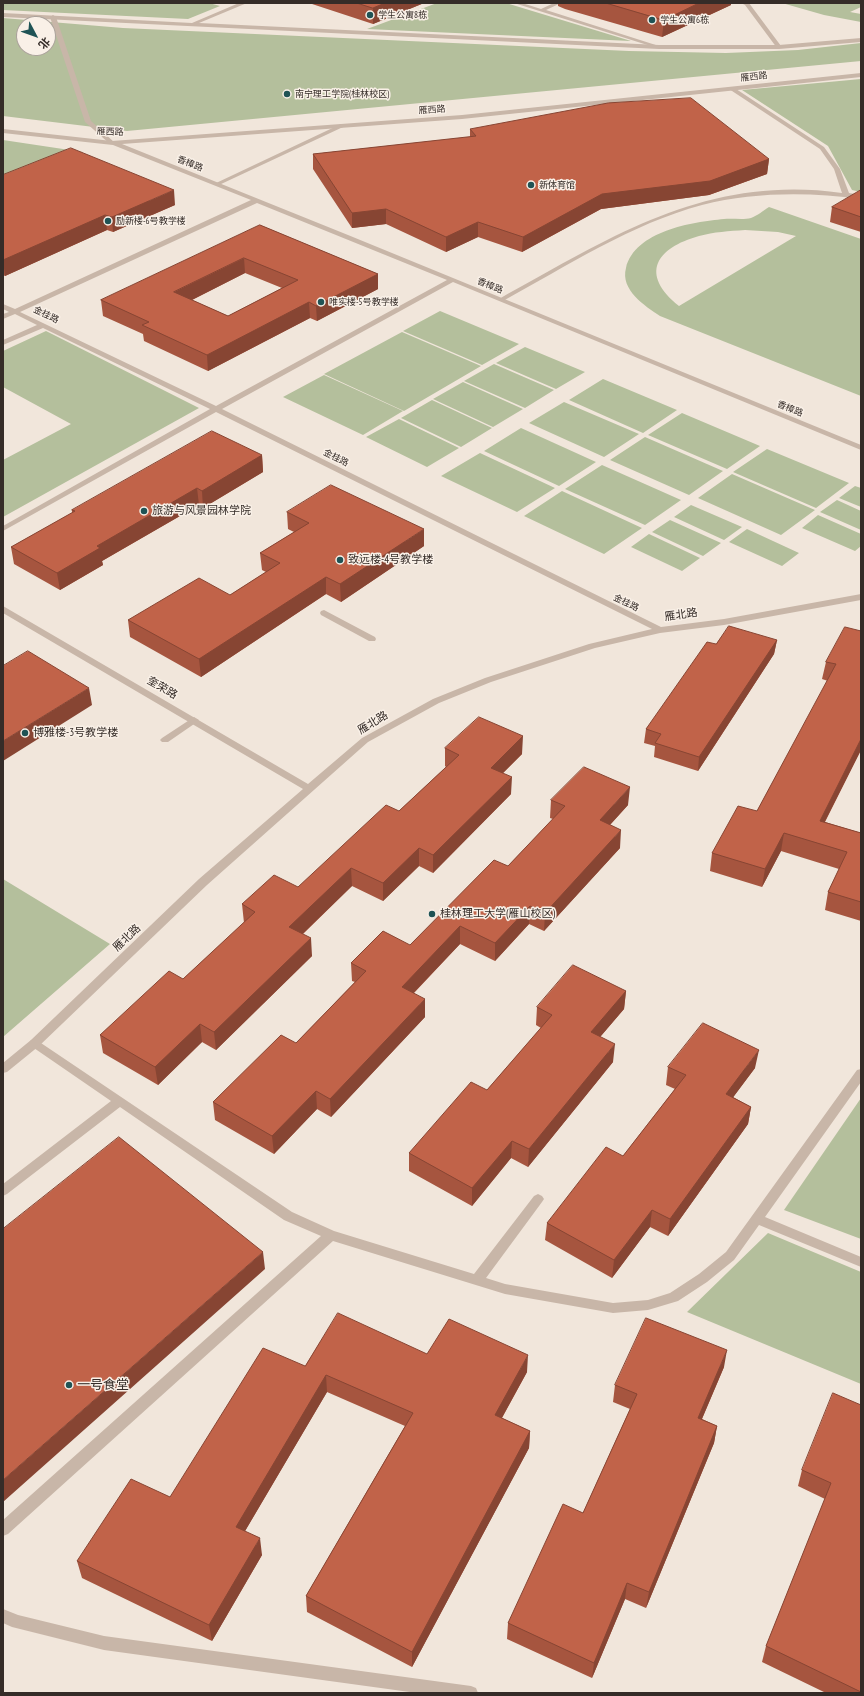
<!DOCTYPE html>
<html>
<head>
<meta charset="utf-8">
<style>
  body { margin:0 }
  #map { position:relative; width:864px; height:1696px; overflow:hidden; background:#f1e6db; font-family:"PT Sans Narrow","Noto Sans SC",sans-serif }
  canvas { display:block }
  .frame { position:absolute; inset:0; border:4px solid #352c28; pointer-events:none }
  .north { position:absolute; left:16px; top:16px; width:40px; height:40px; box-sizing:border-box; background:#f9f0e7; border:1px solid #aba29b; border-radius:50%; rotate:131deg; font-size:11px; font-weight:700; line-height:16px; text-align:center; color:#352c28 }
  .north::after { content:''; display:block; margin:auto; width:14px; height:18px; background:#1f5355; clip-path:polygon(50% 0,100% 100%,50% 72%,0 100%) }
</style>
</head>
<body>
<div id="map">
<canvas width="864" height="1696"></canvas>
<div class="frame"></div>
<div class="north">北</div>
</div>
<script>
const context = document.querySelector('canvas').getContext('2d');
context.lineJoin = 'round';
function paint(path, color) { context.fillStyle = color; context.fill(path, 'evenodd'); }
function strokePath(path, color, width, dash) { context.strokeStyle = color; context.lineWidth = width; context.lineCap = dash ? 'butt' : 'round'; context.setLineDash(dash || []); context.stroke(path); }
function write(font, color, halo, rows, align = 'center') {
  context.font = font + ' "PT Sans Narrow","Noto Sans SC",sans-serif'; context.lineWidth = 3; context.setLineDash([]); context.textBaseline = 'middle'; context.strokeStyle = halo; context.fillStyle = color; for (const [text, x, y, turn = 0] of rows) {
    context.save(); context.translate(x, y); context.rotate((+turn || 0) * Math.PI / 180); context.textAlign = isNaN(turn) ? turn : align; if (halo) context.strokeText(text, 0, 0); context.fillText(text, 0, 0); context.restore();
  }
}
const green = new Path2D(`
  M3,3H209L220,6L188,19L3,10Z
  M437,3H506L631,41L367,29Z
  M782,3H861V7L850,12L861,14V22L824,15Z
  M3,18L123,28L629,51L726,53L798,50L861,43V61L127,131L3,116ZM24,24H48V48H24Z
  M861,79V192L852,190L828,146L742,90Z
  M3,140L83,152L3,185Z
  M769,207L861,239V396L660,316C645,306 620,290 626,268C635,231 692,222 724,219C732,218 743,220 751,218C757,216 764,210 769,207ZM745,230L778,232L796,236L679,306C639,274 656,248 699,236C714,232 729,231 745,230Z
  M440,311L519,344L482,365L403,331Z
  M46,331L199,408L3,517V460L71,424L3,387V351Z
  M402,332L481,366L404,411L324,374Z
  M525,347L585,372L556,389L496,363Z
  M494,364L554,390L525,408L464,381Z
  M324,375L403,411L363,435L283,397Z
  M603,379L677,410L643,433L569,400Z
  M463,382L523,409L493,427L433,399Z
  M432,400L492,428L461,447L401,418Z
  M564,402L639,434L604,457L529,423Z
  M682,413L760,446L727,469L648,435Z
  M399,419L459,448L427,467L366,437Z
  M521,428L596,462L559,486L484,451Z
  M645,437L723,471L689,495L610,460Z
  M767,449L849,483L816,508L733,472Z
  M480,453L555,488L517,512L441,476Z
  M602,465L681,500L645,525L565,489Z
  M732,474L815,510L781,535L698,498Z
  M855,486L861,488V507L839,498Z
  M562,491L642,528L604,554L524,516Z
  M837,500L861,511V530L820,512Z
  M691,505L742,527L724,540L674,517Z
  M818,515L861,534V546L855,551L802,528Z
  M670,520L721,543L703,556L652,532Z
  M747,529L799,553L782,566L729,542Z
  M649,534L700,558L682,571L631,547Z
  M3,879L110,944L3,1037Z
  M861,1098V1239L784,1210Z
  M768,1233L861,1272V1384L687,1312Z`);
const lane = new Path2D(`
  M514,3H522L541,9L554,3H561L546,10L662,47L657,48Z
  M741,3H749L781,46V48H777L745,5Z
  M53,15L56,17L91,121L114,142V144H110L85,122L50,17Z
  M729,87H733L824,147L840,169L849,193L861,195V199C808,192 754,192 702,205C631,224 567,266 503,301H499V299C611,237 707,174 842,193L834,169L820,149L729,89Z
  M341,124L344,126L343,127L219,185L214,184Z
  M324,610L375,637L376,639L375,641H369L321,615L320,613L321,611Z
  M194,717L199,720L197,722L168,742H162L160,740L162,738Z
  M35,1039L292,1212L334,1231L474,1274L534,1196L538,1194L542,1196L544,1199L542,1202L486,1278L505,1284L613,1303L648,1300L670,1293L699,1274L726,1252L857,1070L861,1069V1082L765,1217L861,1257V1267L759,1225L734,1260L707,1282L678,1301L648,1310L613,1313L505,1294L333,1241L8,1534L3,1536V1520L321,1236L284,1220L120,1107L7,1194L3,1196V1184L111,1101L31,1046L29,1043L31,1040Z
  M3,1609L18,1615L104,1636L471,1686L476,1688L478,1693H417L104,1650L12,1627L3,1623Z`);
const street = new Path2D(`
  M239,3H247L199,23L659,45H779L861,38V42L779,49H659L3,17V13L192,23Z
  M861,73V77L462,119L122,144L348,235L861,445V450L453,282L222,409L661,627L724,619L861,594V600L724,625L660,633L595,648L491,682L439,703L368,742L207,885L39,1046L7,1072L3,1073V1063L31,1040L199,879L303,789L3,613V606L308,784L362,738L433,699L485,678L589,644L652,629L216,412L3,531V526L210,409L43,328L3,345V340L37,325L15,314L3,319V314L9,312L3,309V304L15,309L251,200L113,145L3,133V129L112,141L462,115ZM257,203L447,280L216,406L20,312Z`);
const wall = new Path2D(`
  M309,3H424L373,24Z
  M558,3H731V5L662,37L565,9L558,6Z
  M470,129L769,159L767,174L709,195L601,209L522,252L478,237L446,252L386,224L352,228L313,169V154L470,137Z
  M3,175L175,205L113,232L107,230L5,276L3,275Z
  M861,190V232L830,222L832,207Z
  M260,225L378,274V289L317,321L310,318L208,371L144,341L143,334L103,316L101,300ZM245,273L282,288L228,316L192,300Z
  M262,455L263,472L203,508L199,505L102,561L103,565L60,590L14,564L11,547L72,513V510Z
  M287,512L424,546L341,602L326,594L201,677L130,637L128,620L230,595L266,572L262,570L260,553L294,532L288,529Z
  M845,627L861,750L825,822L861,833V921L825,910L828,892L839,869L781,851L762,887L710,871L712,853L757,811L828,681L822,679L826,662Z
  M777,640L774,654L698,771L654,757L655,746L644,743L646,729L716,644Z
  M445,748L522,754L503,773L511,794L433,873L419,866L383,901L352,886L303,934L312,956L216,1050L202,1042L158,1085L103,1053L100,1035L183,979L244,923L242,904L298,887L399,811L446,767L445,766Z
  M551,800L628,805L610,825L620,848L544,931L529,924L495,961L460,944L414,993L425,1017L331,1117L317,1109L274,1154L215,1120L213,1102L296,1043L355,982L352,981L351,963L410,945L508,866L553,819L550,818Z
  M626,991L624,1009L600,1037L613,1062L528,1167L511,1158L472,1206L409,1171V1153L487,1090L541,1028L536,1025L537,1007Z
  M668,1067L755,1068L733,1097L751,1107L748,1124L668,1236L650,1227L612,1278L545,1240L547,1223L623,1156L675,1089L666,1085Z
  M427,1354L527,1372L502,1418L530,1431L529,1448L412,1667L307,1612L306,1596L405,1426L327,1392L245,1531L262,1555L212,1641L82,1578L77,1561L170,1497L305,1366Z
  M724,1367L702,1419L717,1426L714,1443L646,1608L625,1599L592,1678L507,1639L508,1623L583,1513L630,1409L613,1402L615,1385Z
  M861,1405V1693H826L762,1662L766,1646L825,1499L798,1486L802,1470Z`);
const shadedWall = new Path2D(`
  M385,3H424L373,24V8Z
  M699,3H731V5L662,37L664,20Z
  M769,159L767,174L709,195L601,209L522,252L523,237L602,194Z
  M174,190L175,205L113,232L112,217Z
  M386,209V224L352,228V213Z
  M105,215L107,230L5,276L3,260Z
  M478,222V237L446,252V237Z
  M244,258L245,273L176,308L174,292Z
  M378,274V289L317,321L316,306Z
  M309,302L310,318L208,371L207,355Z
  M262,455L263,472L203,508L202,491Z
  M197,488L199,505L102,561L103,565L60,590L57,573L97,546Z
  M424,529V546L341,602L340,584Z
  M326,577V594L201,677L199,659Z
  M777,640L774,654L698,771L699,757Z
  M89,688L92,705L3,761V741Z
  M523,736L522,754L491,785V768Z
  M861,739V750L816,839L820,821Z
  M512,777L511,794L433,873V855Z
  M630,787L628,805L598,838L600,820Z
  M621,830L620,848L544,931L545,913Z
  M784,833L781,851L762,887L765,869Z
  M419,848V866L383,901V883Z
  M351,868L352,886L291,945L289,927Z
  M530,906L529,924L495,961V943Z
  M460,926V944L402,1005V987Z
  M311,938L312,956L216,1050L214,1032Z
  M626,991L624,1009L589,1050L591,1032Z
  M425,999V1017L331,1117L330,1099Z
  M200,1024L202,1042L158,1085L155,1067Z
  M615,1044L613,1062L528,1167L529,1149Z
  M759,1050L755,1068L723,1111L726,1094Z
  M316,1091L317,1109L274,1154L272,1136Z
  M751,1107L748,1124L668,1236L670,1219Z
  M512,1141L511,1158L472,1206V1188Z
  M652,1210L650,1227L612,1278L614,1260Z
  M263,1252L265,1269L3,1502V1480Z
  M727,1350L724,1367L695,1435L698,1418Z
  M528,1355L527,1372L494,1432L495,1415Z
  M326,1375L327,1392L238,1543L236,1527Z
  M717,1426L714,1443L646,1608L649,1592Z
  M530,1431L529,1448L412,1667V1652Z
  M260,1538L262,1555L212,1641L209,1625Z
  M627,1583L625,1599L592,1678L594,1663Z`);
const building = new Path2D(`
  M357,3H385L373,8Z
  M606,3H699L664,20Z
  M691,98L769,159L710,181L602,194L523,237L478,222L446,237L386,209L352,213L313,154L476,136L470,129L608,103Z
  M71,148L174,190L112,217L105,215L3,260V175Z
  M861,190V217L832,207Z
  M260,225L378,274L316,306L309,302L207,355L142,325L149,322L101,300ZM244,258L298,280L228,316L174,292Z
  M212,431L262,455L202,491L197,488L97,546L100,548L57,573L11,547L75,511L72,510Z
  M331,485L424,529L340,584L326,577L199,659L128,620L199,578L230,595L280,563L260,553L309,523L287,512Z
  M729,626L777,640L699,757L655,743L661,734L646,729L707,642L716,644Z
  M845,627L861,631V739L820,821L861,833V902L828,892L847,852L784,833L765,869L712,853L738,806L757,811L836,664L826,662Z
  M28,651L89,688L3,741V666Z
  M479,717L523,736L491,768L512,777L433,855L419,848L383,883L351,868L289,927L311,938L214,1032L200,1024L155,1067L100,1035L169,971L183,979L255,912L242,904L274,875L298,887L386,805L399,811L459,755L445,748Z
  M584,767L630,787L600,820L621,830L545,913L530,906L495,943L460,926L402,987L425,999L330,1099L316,1091L272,1136L213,1102L281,1035L296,1043L366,971L351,963L383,931L410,945L494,860L508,866L565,806L551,800Z
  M573,965L626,991L591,1032L615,1044L529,1149L512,1141L472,1188L409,1153L471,1082L487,1090L552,1015L537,1007Z
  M703,1023L759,1050L726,1094L751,1107L670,1219L652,1210L614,1260L547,1223L606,1147L623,1156L686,1075L668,1067Z
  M119,1137L263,1252L3,1480V1229Z
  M338,1313L427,1354L449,1319L528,1355L495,1415L530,1431L412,1652L306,1596L413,1413L326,1375L236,1527L260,1538L209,1625L77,1561L131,1479L170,1497L263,1348L305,1366Z
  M646,1318L727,1350L698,1418L717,1426L649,1592L627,1583L594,1663L508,1623L563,1504L583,1513L637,1394L615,1385Z
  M833,1393L861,1405V1692L766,1646L831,1483L802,1470Z`);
const markers = [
  [370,15,4,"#1f5355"],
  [652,20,4,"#1f5355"],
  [287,94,4,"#1f5355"],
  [531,185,4,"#1f5355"],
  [108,221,4,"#1f5355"],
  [321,302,4,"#1f5355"],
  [144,511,4,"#1f5355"],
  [340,560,4,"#1f5355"],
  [25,733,4,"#1f5355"],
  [432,914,4,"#1f5355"],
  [69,1385,4,"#1f5355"]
];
const farPoinames = [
  ["学生公寓8栋",378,15],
  ["学生公寓6栋",660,20],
  ["南宁理工学院(桂林校区)",295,94],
  ["新体育馆",539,185],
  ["励新楼-6号教学楼",116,221],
  ["唯实楼-5号教学楼",329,302]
];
const farStreetnames = [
  ["雁西路",754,77,-6],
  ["雁西路",432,110,-4],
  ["雁西路",110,132,2],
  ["香樟路",190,164,21],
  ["香樟路",490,286,22],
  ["金桂路",46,315,26],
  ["香樟路",790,409,22],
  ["金桂路",336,458,27],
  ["金桂路",626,603,26]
];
const poiNames = [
  ["旅游与风景园林学院",152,511],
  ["致远楼-4号教学楼",348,560],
  ["博雅楼-3号教学楼",33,733],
  ["桂林理工大学(雁山校区)",440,914]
];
const streetNames = [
  ["雁北路",681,615,-8],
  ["奎荣路",162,688,30],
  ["雁北路",373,723,-31],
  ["雁北路",127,938,-44]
];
const nearPoinames = [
  ["一号食堂",77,1385]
];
paint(green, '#b4bf9c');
paint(lane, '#c8b6a8');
paint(street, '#c8b6a8');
paint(wall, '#a6553f');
paint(shadedWall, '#874533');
paint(building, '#c16349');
strokePath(building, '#874533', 1);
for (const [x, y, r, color] of markers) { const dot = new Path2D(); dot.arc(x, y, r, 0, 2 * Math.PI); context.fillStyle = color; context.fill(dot); strokePath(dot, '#f9f0e7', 1.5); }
write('9px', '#352c28', '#f9f0e7', farPoinames, 'left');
write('9px', '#352c28', '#f9f0e7', farStreetnames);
write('11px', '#352c28', '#f9f0e7', poiNames, 'left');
write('11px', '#352c28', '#f9f0e7', streetNames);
write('13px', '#352c28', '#f9f0e7', nearPoinames, 'left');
</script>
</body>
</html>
